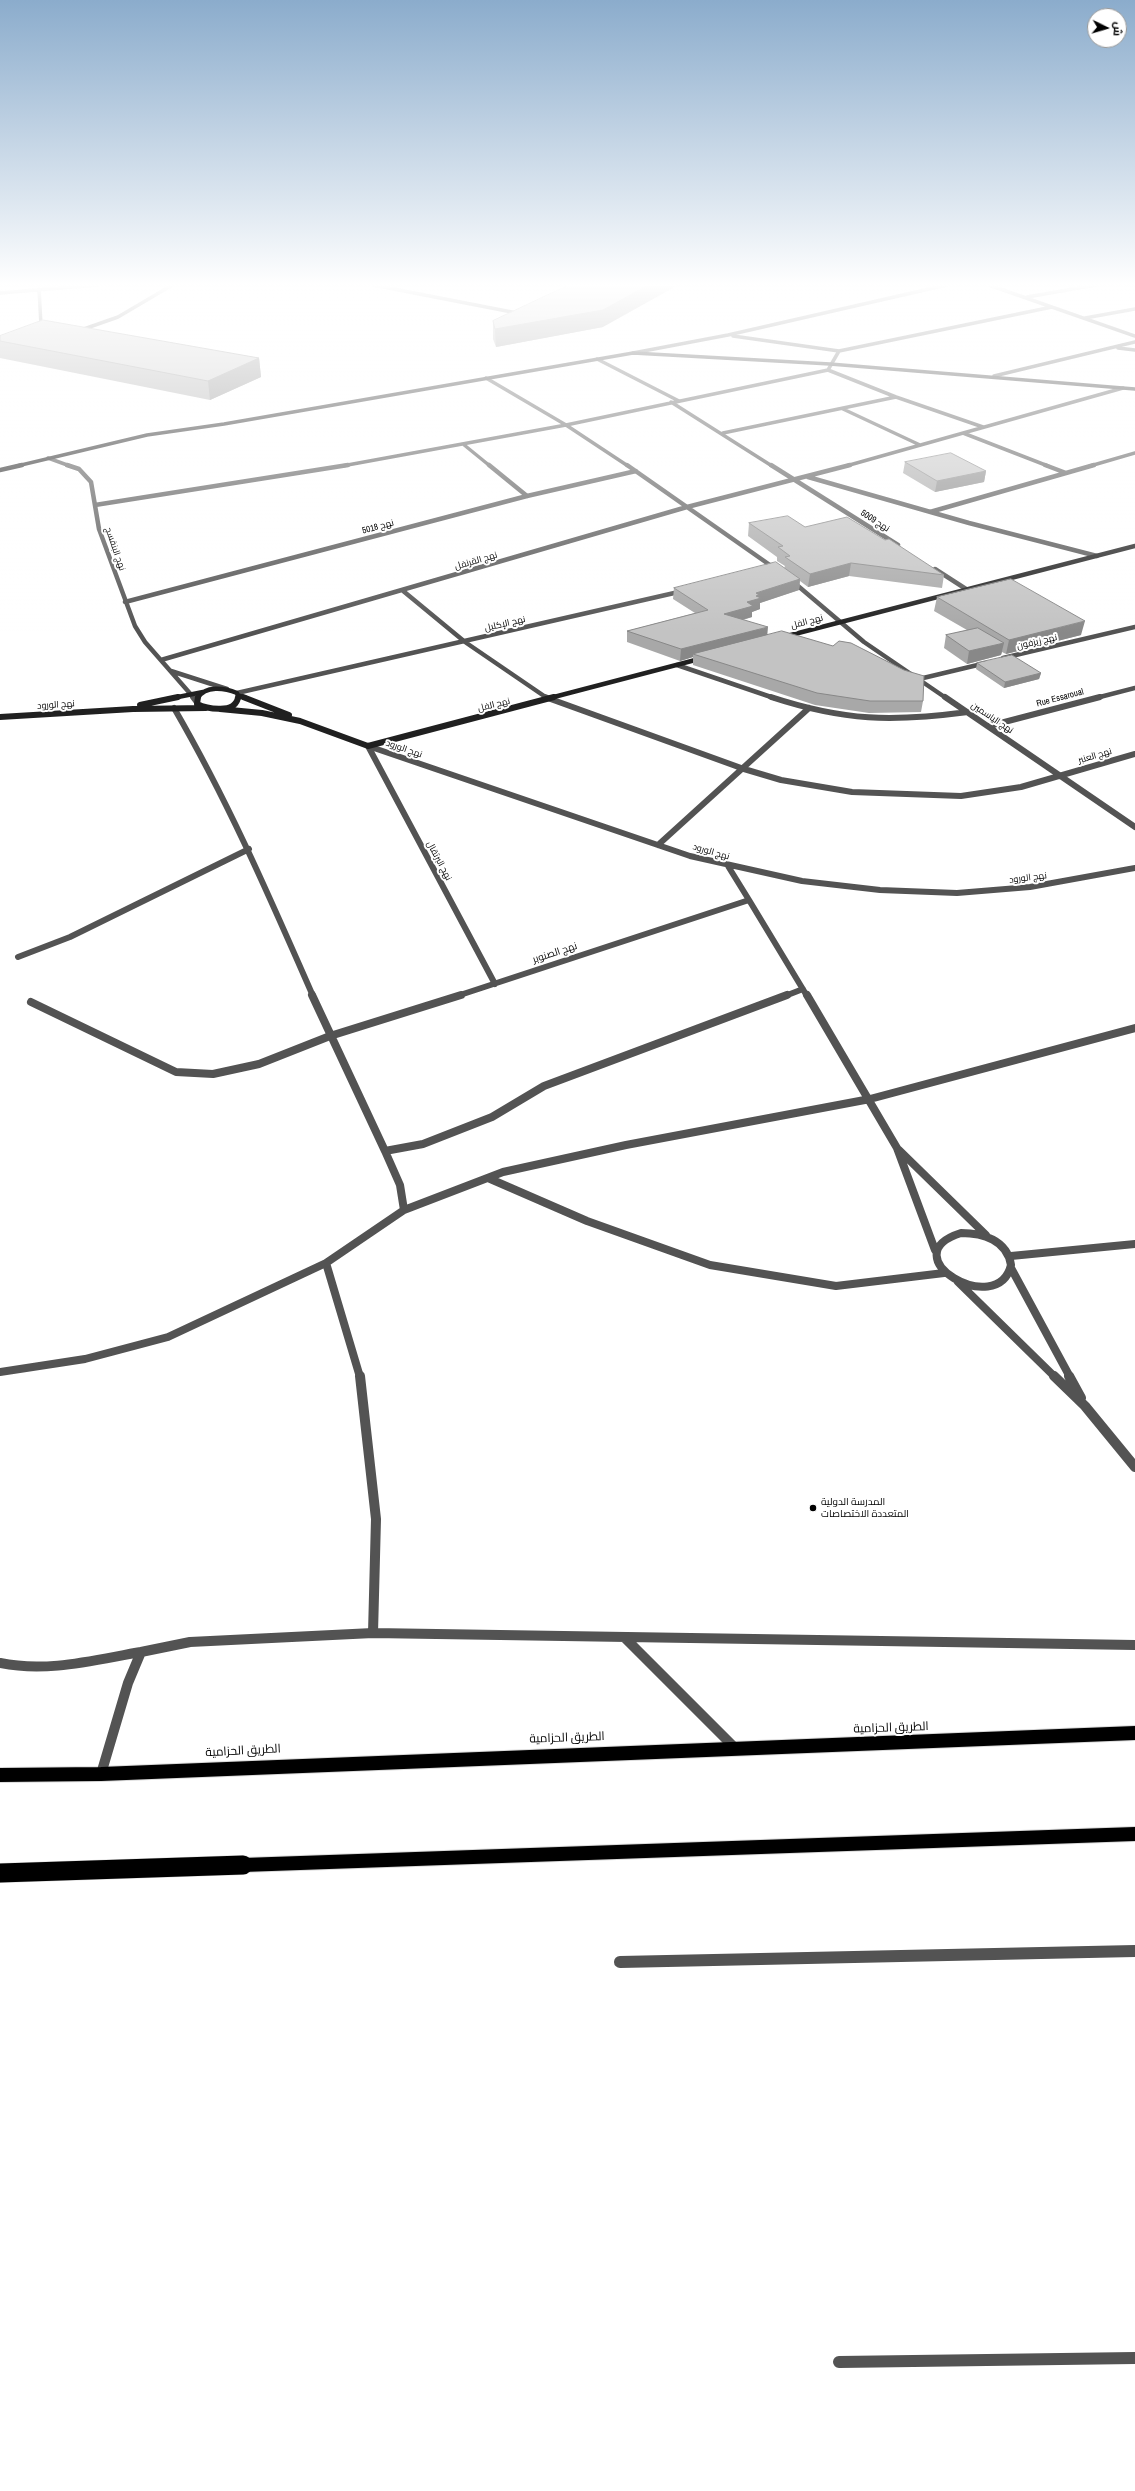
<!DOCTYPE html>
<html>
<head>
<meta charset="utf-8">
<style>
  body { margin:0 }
  #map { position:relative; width:1135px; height:2491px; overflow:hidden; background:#fff; font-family:"Archivo Narrow",Cairo,sans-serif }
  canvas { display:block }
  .north { position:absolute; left:1087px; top:8px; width:40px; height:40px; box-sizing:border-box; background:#fff; border:1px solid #999; border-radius:50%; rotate:95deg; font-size:11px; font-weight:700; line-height:16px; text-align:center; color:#000 }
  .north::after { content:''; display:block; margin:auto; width:14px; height:18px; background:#000; clip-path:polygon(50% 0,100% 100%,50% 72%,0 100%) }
</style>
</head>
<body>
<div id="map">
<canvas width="1135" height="2491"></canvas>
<div class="north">ش</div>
</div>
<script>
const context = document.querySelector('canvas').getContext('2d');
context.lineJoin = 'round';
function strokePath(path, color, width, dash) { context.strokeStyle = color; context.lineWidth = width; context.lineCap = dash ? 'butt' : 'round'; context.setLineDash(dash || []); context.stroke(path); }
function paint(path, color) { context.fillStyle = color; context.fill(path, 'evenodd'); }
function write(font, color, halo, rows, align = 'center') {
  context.font = font + ' "Archivo Narrow",Cairo,sans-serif'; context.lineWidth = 4; context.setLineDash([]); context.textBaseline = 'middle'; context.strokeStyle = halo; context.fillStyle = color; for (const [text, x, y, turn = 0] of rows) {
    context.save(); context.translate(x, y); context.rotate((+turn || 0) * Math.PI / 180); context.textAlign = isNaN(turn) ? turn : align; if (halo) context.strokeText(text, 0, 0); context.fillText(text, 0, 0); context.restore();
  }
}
const lane = new Path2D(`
  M368,284L517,313
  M39,289L41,325L44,329
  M0,293L109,284
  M81,330L118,317L174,284`);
const streetFar5 = new Path2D(`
  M986,284L1135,336
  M1027,297L1101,284
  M1085,318L1135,309
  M733,336L839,351
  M1118,348L1135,350
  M633,353L728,335L951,284
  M597,359L679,401
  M828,370L896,397L983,427
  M994,376L1135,342
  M486,378L566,425L628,466
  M671,402L772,466
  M843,409L920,445
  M723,433L896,397
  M963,433L1048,466
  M463,444L490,466
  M48,458L70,466
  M342,466L566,425L828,370L839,351L1052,307
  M846,466L1123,388
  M1090,466L1135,453`);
const streetFar4 = new Path2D(`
  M67,465L79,469L91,482L99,529L135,626L145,642L194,698
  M489,465L527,496
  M627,465L777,570
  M771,465L898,545
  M1045,465L1066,473
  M808,477L969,523L1097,556
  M95,505L348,465
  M930,512L1094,465
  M935,569L966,589
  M791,580L864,642L946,698
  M402,590L465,642L547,698
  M125,602L527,496L636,471
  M1003,658L1135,627
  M161,660L687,507L850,465
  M677,665L774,698
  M171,671L227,689
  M919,679L986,663
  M237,693L683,591
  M1096,698L1135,688`);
const streetFar3 = new Path2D(`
  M193,697L196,701
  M545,697L744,769L781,780L852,792L961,796L1021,787L1135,754
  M771,697C844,721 892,722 968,712
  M945,697L1135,827
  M174,708C228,801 270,898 313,996
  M989,726L1100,697
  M368,746L690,856L802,881L880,890L957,893L1030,887L1135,868
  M368,746L495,984
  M658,845L809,708
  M749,900L807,996
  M18,957L70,937L249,849
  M457,996L749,900L728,866
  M785,996L803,989`);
const streetFar2 = new Path2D(`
  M312,995L385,1151L423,1144L492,1117L544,1086L787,995
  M807,995L897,1148L935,1250
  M31,1002L176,1072L213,1074L259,1064L330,1036L461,995
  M899,1150L986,1235
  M488,1178L587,1221L710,1265L836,1286L944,1273
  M404,1210L503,1172L626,1145L870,1099L1135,1028
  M961,1233C983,1233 1007,1240 1011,1265C998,1320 889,1256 961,1233Z
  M1011,1256L1135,1244
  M1011,1268L1070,1377
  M958,1282L1055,1377
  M0,1372L85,1359L168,1337L326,1263
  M360,1377L326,1263L404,1210L400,1185L385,1151`);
const streetFar1 = new Path2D(`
  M360,1376L376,1519L373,1633
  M1054,1376L1085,1406L1135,1467
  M1069,1376L1081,1398
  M624,1637L735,1748
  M0,1663C47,1673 94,1660 141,1652
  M101,1774L128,1683L141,1652L190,1642L373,1633L1135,1645`);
const street = new Path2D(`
  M620,1962L1135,1951
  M839,2362L1135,2358`);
const secondaryFar2 = new Path2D(`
  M17,466L147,435L224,424L633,353L830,364L1135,389`);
const secondaryFar1 = new Path2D(`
  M0,470L22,465
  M783,637L1135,546
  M240,696L246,698
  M173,698L203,692
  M198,698C205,685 225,688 237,693L239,698
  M550,698L703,658`);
const secondary = new Path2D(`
  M198,697L197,704C207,709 236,714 238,697
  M243,697L289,715
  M140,705L178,697
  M220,709L262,713L300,721L368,746L554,697
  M0,717L133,709L206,708`);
const highwayFar1 = new Path2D(`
  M0,1775L101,1774L1135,1733
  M214,1866L1135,1834`);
const highway = new Path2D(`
  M0,1873L243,1865`);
const wall = new Path2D(`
  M493,321L603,327L496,347L493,339Z
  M0,336L259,358L261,377L210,400L0,358Z
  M905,462L986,471L984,482L935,492L903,473Z
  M749,523L805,527L944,575L942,588L849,576L808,587L800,581L799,590L760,603V609L752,612V617L743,620L767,635L923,701L921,712L869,713L815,705L693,665V657L680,661L627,642V631L695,613L673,599L674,588L784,568L785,566L777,561V557L748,536Z
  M937,597L1081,635L1006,654L1002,652L1001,655L967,664L944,648L946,635L967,630L934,611Z
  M977,663L1041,673L1039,679L1004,688L976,669Z`);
const shadedWall = new Path2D(`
  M650,284H680L603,327L496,347L495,329Z
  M259,358L261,377L210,400L208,381Z
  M986,471L984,482L935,492L937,481Z
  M851,563L849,576L808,587L810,574Z
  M800,579L799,590L760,603V609L752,612V617L723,625L724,614L756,593Z
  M1085,621L1081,635L1006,654L1009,640Z
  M768,627L767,638L693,654V657L680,661L681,649Z
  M1004,643L1001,655L967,664L969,651Z
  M1041,673L1039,679L1004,688L1005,682Z`);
const building = new Path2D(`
  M571,284H650L603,310L495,329L493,321Z
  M43,320L259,358L208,381L0,341V336Z
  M951,453L986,471L937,481L905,462Z
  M788,516L805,527L847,517L885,540L889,539L944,575L851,563L810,574L785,557L790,556L778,547L783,546L749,523Z
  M776,562L800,579L756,593L759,595L756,596L761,598L747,602L753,606L724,614L768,627L681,649L627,631L708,610L674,588Z
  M1011,579L1085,621L1009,640L937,597Z
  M978,628L1004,643L969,651L946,635Z
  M782,631L833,646L839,641L851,643L904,670L924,676L923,701H870L817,693L693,654Z
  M1012,655L1041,673L1005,682L977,663Z`);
const markers = [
  [813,1508,4,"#000"]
];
const farStreetnames = [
  ["نهج 5009",875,521,33],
  ["نهج 5018",378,527,-15],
  ["نهج البنفسج",115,549,71],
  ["نهج القرنفل",476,561,-16],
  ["نهج الفل",807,622,-15],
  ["نهج الإكليل",505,624,-13],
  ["نهج زيزفون",1037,642,-13],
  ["Rue Essaroual",1060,698,-15],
  ["نهج الورود",56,705,-4],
  ["نهج الفل",494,705,-14],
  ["نهج الياسمين",992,718,34],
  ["نهج الورود",404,749,19],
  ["نهج العنبر",1095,756,-16],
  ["نهج الورود",711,852,16],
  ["نهج البرتقال",439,861,62],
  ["نهج الورود",1028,878,-7]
];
const streetNames = [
  ["نهج الصنوبر",555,953,-18]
];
const poiNames = [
  ["المدرسة الدولية",821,1502],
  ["المتعددة الاختصاصات",821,1514]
];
const nearStreetnames = [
  ["الطريق الحزامية",891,1728,-2],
  ["الطريق الحزامية",567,1738,-2],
  ["الطريق الحزامية",243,1751,-3]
];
strokePath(highwayFar1, '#dbdbdb', 16);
strokePath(highway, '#dbdbdb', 20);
strokePath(lane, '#535353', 3.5);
strokePath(streetFar5, '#535353', 3.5);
strokePath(streetFar4, '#535353', 4.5);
strokePath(streetFar3, '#535353', 6);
strokePath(streetFar2, '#535353', 8);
strokePath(streetFar1, '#535353', 10);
strokePath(street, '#535353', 12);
strokePath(secondaryFar2, '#202020', 3.5);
strokePath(secondaryFar1, '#202020', 4.5);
strokePath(secondary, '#202020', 6);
strokePath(highwayFar1, '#000', 14);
strokePath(highway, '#000', 19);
paint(wall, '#a8a8a8');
paint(shadedWall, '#888');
paint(building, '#c3c3c3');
strokePath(building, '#888', 1);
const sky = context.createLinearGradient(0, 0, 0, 633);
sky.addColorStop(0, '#8baccc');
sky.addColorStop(0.45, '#fff');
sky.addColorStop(1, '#ffffff00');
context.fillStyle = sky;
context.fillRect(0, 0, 1135, 633);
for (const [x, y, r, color] of markers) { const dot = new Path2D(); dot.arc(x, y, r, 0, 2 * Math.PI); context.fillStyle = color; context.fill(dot); strokePath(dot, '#fff', 1.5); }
write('9px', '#000', '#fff', farStreetnames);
write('10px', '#000', '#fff', streetNames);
write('10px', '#000', '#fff', poiNames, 'left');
write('12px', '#000', '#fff', nearStreetnames);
</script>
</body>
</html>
